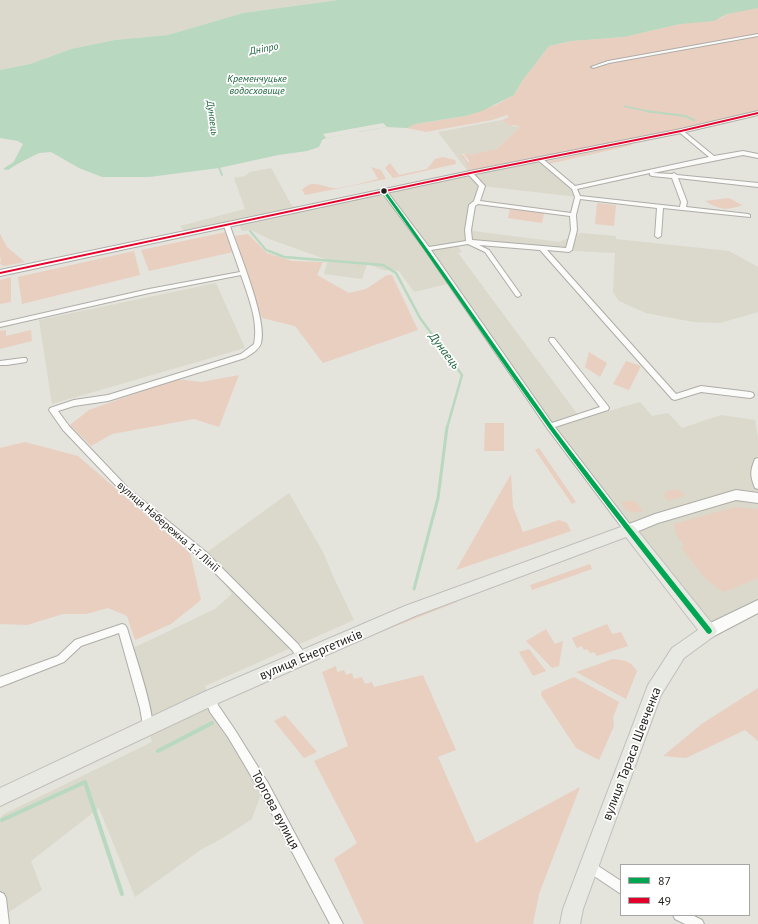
<!DOCTYPE html>
<html>
<head>
<meta charset="utf-8">
<style>
  body { margin:0 }
  #map { position:relative; width:758px; height:924px; overflow:hidden; background:#e4e3dc; font-family:"PT Sans",sans-serif }
  canvas { display:block }
  .legend { position:absolute; left:620px; top:864px; width:130px; height:52px; box-sizing:border-box; background:#fff; border:1px solid #a5a5a3; margin:0; padding:5px 7px; list-style:none; font-size:12px; color:#1f1e19 }
  .legend li { display:flex; align-items:center; gap:8px; height:20px }
  .legend b { width:20px; border:1px solid #a5a5a3 }
</style>
</head>
<body>
<div id="map">
<canvas width="758" height="924"></canvas>
<ul class="legend">
<li><b style="height:5px;background:#00a651"></b>87</li>
<li><b style="height:5px;background:#e4002b"></b>49</li>
</ul>
</div>
<script>
const context = document.querySelector('canvas').getContext('2d');
context.lineJoin = 'round';
function paint(path, color) { context.fillStyle = color; context.fill(path, 'evenodd'); }
function strokePath(path, color, width, dash) { context.strokeStyle = color; context.lineWidth = width; context.lineCap = dash ? 'butt' : 'round'; context.setLineDash(dash || []); context.stroke(path); }
function write(font, color, halo, rows, align = 'center') {
  context.font = font + ' "PT Sans",sans-serif'; context.lineWidth = 3.5; context.setLineDash([]); context.textBaseline = 'middle'; context.strokeStyle = halo; context.fillStyle = color; for (const [text, x, y, turn = 0] of rows) {
    context.save(); context.translate(x, y); context.rotate((+turn || 0) * Math.PI / 180); context.textAlign = isNaN(turn) ? turn : align; if (halo) context.strokeText(text, 0, 0); context.fillText(text, 0, 0); context.restore();
  }
}
const built = new Path2D(`
  M0,0H338L243,13L168,35L115,40L71,49L30,64L0,70Z
  M502,120L510,126L520,127L496,150L470,155L468,153L462,154L461,155L466,162L541,160L574,188L578,197L482,186L470,217L473,231L559,242L580,233L616,236V239L729,251L758,267V312L720,323L693,322L646,313L619,301L613,292L615,253L466,245L458,247L462,252L458,253L581,419L640,402L652,416L668,413L682,428L721,415L755,420L758,438V606L709,631L629,530L451,283L414,292L399,271L383,270L367,264L362,279L324,274L328,260L269,239L251,230L242,231L238,222L186,233L180,226L245,209L234,178L245,176L250,172L271,168L292,206L308,208L469,173L438,132Z
  M216,283L245,348L52,404L39,320Z
  M289,493L324,554L332,574L354,620L205,686L210,698L264,785L252,819L221,839L202,849L135,897L99,808L31,861L42,890L0,918V818L4,814L152,742L129,650L215,609L232,594L203,555Z`);
const green = new Path2D(`
  M753,8H758V113L470,173L466,162L460,155H463L468,162H470L464,154L468,153L470,155L497,149L520,127L515,125L510,126L502,120L509,117L507,115L492,120L426,132L407,128L415,124L465,116L496,105L514,95L522,81L549,46L571,41L624,37L680,24L721,18L727,14Z
  M630,144L633,145L548,164L549,161Z
  M443,157L455,160L456,164L393,178L385,168L390,163L399,175L427,169L435,159Z
  M371,167L381,170L386,179L305,195L302,190C313,177 325,189 337,188C351,186 365,182 378,179Z
  M729,198L742,205C727,211 720,210 705,201Z
  M597,203L616,205L614,226L595,224Z
  M510,209L544,213L542,223L508,218Z
  M226,232L233,252L149,271L141,250Z
  M0,234L7,247L25,262L4,266L0,264L1,258L0,257Z
  M248,234L267,253L292,261L323,262L317,275L349,293L366,289L387,275H392L418,330L323,363L295,326L262,318L235,236Z
  M134,251L140,275L22,304L18,277Z
  M11,277V302L0,304V280Z
  M6,330V336L31,330L32,341L0,349V331Z
  M589,352L607,363L600,377L585,367Z
  M626,361L641,366L629,390L613,384Z
  M239,375L219,427L194,419L112,434L91,446L70,425L89,410L176,379L202,382Z
  M485,423H504V451H484Z
  M25,442L78,456L190,553L201,600L171,624L135,640L127,616L108,608L86,614H63L27,625L0,624V448Z
  M539,448L576,502L572,504L535,450Z
  M511,474L513,507L523,532L559,520L567,523L571,531L456,570Z
  M674,489L681,491L685,496L668,501L664,496L666,492Z
  M629,500L636,502L643,511C632,515 627,512 621,503Z
  M735,507L758,509V578L724,592C705,582 694,564 681,547L684,545L676,534L674,524Z
  M590,564L592,569L532,590L530,585Z
  M456,599L457,602L371,636L365,635Z
  M607,624L612,634L621,632L628,646L597,656L594,652L590,653L587,649L584,650L582,646L577,648L572,638Z
  M546,629L555,644L563,641L559,666L552,668L526,641Z
  M529,649L546,671L533,676L519,652Z
  M613,659C624,660 631,661 637,671L626,699L576,672Z
  M336,666L337,672L344,670L346,675L352,673L354,679L362,677L365,684L372,682L374,687L423,675L456,750L438,757L476,843L580,787L539,894L533,924H364L334,859L357,843L314,761L348,746L322,672Z
  M574,677L619,702L613,718L614,726L599,760L576,748L541,695L542,691Z
  M758,688V741L745,730L686,758L663,756L703,723Z
  M285,715L317,752L304,758L274,721Z`);
const water = new Path2D(`
  M338,0H758V8L727,14L714,21L680,24L624,37L571,41L549,46L522,81L514,95L482,111L465,116L415,124L407,128L387,127L326,138L322,140L319,147L307,151L278,155L219,168L149,177H102L79,168L51,152L39,153L17,164L12,165L23,144L18,141L0,138V70L30,64L71,49L115,40L168,35L243,13Z`);
const pier = new Path2D(`
  M383,123L387,127L358,132L359,134L352,135L350,134L326,138L323,134Z`);
const streamFar4 = new Path2D(`
  M624,106L651,112`);
const streamFar3 = new Path2D(`
  M646,111L685,116L694,120
  M218,165L222,175
  M250,231L266,250L271,252`);
const streamFar2 = new Path2D(`
  M269,251L284,257L383,265L396,273L420,318L462,375L447,428`);
const streamFar1 = new Path2D(`
  M414,589L438,498L447,427`);
const stream = new Path2D(`
  M158,751L212,723
  M2,820L85,782L122,894`);
const canal = new Path2D(`
  M23,156L26,158L25,159L8,170L3,169Z`);
const street = new Path2D(`
  M758,34V36L609,63L593,68L591,67L608,61Z
  M681,129L714,156L743,151L758,154V158L743,155L653,173L672,174L674,173L677,175L758,183V187L678,178L687,202L686,207L748,214L750,215V217L663,208L661,236L658,238L655,236L657,208L580,199L576,215L577,230L572,250L569,252L547,250L676,394L701,386L750,392L753,393L754,395L753,397L750,398L701,392L675,400L672,399L540,250L479,245L489,250L521,295L518,297L516,296L485,252L468,244L431,250L552,423L600,407L550,342L549,340L550,338H554L608,406L609,408L608,410L555,427L632,527L633,530L632,533L629,534L626,533L547,428L425,250L381,191L386,190L429,247L466,241L465,230L469,205L474,201L479,186L468,174V172H472L485,186L480,201L571,213L575,197L572,189L539,161V159H543L575,186L709,157L679,132V130ZM650,173V175L652,176L672,178L681,202L680,207L580,196L577,189ZM478,204L570,216L571,230L566,248L472,240L471,230L475,206Z
  M227,224L230,226C238,250 268,321 261,343C259,350 251,354 245,358L108,401L74,406L58,411L69,426L129,489L206,552L298,644L308,658L306,661L303,663L300,661L292,650L200,558L123,493L63,430L49,410L50,408L74,400L108,395L241,354L254,344C259,322 248,296 241,275L149,293L0,327V323L149,289L240,272L224,226Z
  M23,358H26L27,360L26,362L7,365H0V361Z
  M758,458V489L755,488C750,476 750,471 755,459Z
  M122,624L125,625L127,628C132,646 157,717 152,731L148,732L144,731L140,708L119,633L81,646L64,662L0,687V677L58,656L75,640Z
  M210,693L214,694L218,705L235,730L268,783L343,924H330L260,791L228,737L210,712L205,698L206,694Z
  M589,860L621,881V894L585,870L583,866L585,862Z
  M0,892L4,894L6,898L9,924H0Z
  M673,915H692L702,920L704,924H685L675,919Z`);
const secondary = new Path2D(`
  M758,111V115L681,133L470,175L0,276V270L470,171L681,129Z
  M736,490L758,493V503L736,500L658,523L629,535L624,534L623,530L624,526L655,514Z
  M758,600V613L714,636L709,638L704,636L702,631L704,626Z`);
const primary = new Path2D(`
  M629,524L634,526L714,626L717,631L714,636L684,658L661,695L583,909L580,924H560L563,909L648,685L672,648L698,630L626,537L415,616L216,704L0,806V788L204,692L405,606Z`);
const bus1 = new Path2D(`
  M383,190H385L406,219C456,288 503,358 553,427C604,495 658,562 711,629L712,631L711,633L709,634L707,633C653,565 599,497 548,427C492,349 439,269 383,192Z`);
const bus2 = new Path2D(`
  M758,112V114L681,132L470,174L0,274V272L470,172L681,130Z`);
const markers = [
  [384,191,3.5,"#1f1e19"]
];
const farWaternames = [
  ["Дніпро",264,49,-11],
  ["Кременчуцьке",257,79],
  ["водосховище",257,91],
  ["Дунаець",212,118,82]
];
const streetNames = [
  ["вулиця Набережна 1-ї Лінії",168,527,41]
];
const waterNames = [
  ["Дунаець",444,351,53]
];
const nearStreetnames = [
  ["вулиця Енергетиків",311,655,-23],
  ["вулиця Тараса Шевченка",632,754,-69],
  ["Торгова вулиця",275,810,62]
];
paint(built, '#dbd9cb');
paint(green, '#e9cfc0');
paint(water, '#b8d8c0');
paint(pier, '#e4e3dc');
strokePath(streamFar4, '#b8d8c0', 1.5);
strokePath(streamFar3, '#b8d8c0', 2);
strokePath(streamFar2, '#b8d8c0', 2.5);
strokePath(streamFar1, '#b8d8c0', 3);
strokePath(stream, '#b8d8c0', 4);
paint(canal, '#b8d8c0');
strokePath(street, '#aeada8', 2);
strokePath(secondary, '#aeada8', 2);
strokePath(primary, '#c0bfbc', 2);
paint(street, '#fbfbfa');
paint(secondary, '#fbfbfa');
paint(primary, '#e7e9e2');
paint(bus1, '#00a651');
paint(bus2, '#e4002b');
for (const [x, y, r, color] of markers) { const dot = new Path2D(); dot.arc(x, y, r, 0, 2 * Math.PI); context.fillStyle = color; context.fill(dot); strokePath(dot, '#fff', 1.5); }
write('italic 10px', '#1b633c', '#fff', farWaternames);
write('11px', '#1f1e19', '#fff', streetNames);
write('italic 12px', '#1b633c', '#fff', waterNames);
write('13px', '#1f1e19', '#fff', nearStreetnames);
</script>
</body>
</html>
